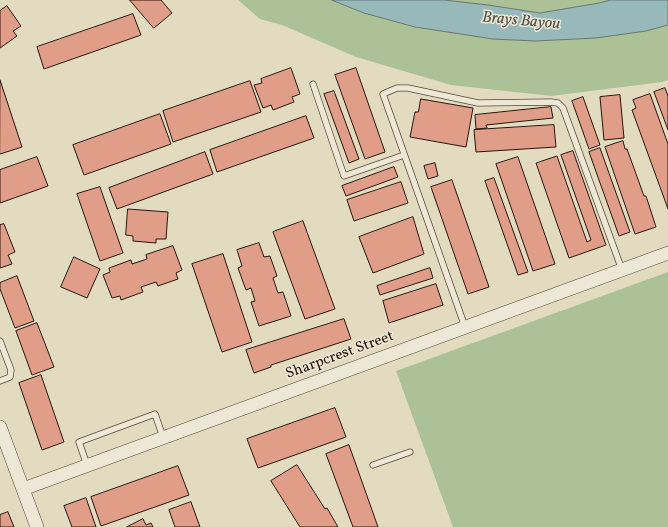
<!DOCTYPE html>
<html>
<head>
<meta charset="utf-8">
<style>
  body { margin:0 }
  canvas { display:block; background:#e3dbc0 }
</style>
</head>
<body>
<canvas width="668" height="527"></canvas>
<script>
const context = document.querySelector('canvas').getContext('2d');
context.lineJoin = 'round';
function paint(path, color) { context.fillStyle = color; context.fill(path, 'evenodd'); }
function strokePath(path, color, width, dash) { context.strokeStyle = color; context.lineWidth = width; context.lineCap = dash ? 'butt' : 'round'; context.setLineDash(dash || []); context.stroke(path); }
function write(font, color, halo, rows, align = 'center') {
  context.font = font + ' Vollkorn,serif'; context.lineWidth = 3; context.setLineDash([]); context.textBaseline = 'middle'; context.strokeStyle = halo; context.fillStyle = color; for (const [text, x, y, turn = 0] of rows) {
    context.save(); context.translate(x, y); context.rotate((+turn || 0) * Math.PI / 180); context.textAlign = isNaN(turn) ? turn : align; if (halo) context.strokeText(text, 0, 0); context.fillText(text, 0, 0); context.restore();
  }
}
const green = new Path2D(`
  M238,0H668V80L662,82L551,96L451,85L356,57L282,25L260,19Z
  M668,272V527H453L396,371Z`);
const water = new Path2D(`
  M332,0H444L488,5L540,13L599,3L611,0H668V25L646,31L596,38L535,41L493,39L415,27L364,13Z`);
const building = new Path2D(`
  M130,0H161L172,13L154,28Z
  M7,6L21,26L13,31L17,36L0,48V11Z
  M133,14L141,35L44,69L37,47Z
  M291,68L300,94L292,97L294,102L273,110L271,105L263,108L254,85L262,83L261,79Z
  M356,68L385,152L365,159L335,75Z
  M0,80L22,147L0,154Z
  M250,81L261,112L173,142L163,111Z
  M665,88L668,96V130L654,92Z
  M334,91L359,159L349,163L324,94Z
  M650,94L668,144V209L632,110L636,108L633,100Z
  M620,95L624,138L604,140L600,97Z
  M583,97L600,145L589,149L572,101Z
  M421,99L473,108L466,147L410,137L415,112H418Z
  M551,107L553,118L486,125L487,128L476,129L475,115Z
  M160,114L171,144L84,175L73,145Z
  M306,116L314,138L217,172L210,150Z
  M554,125L556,147L476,152L474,130Z
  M623,141L625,149H627L644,196H646L656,227L635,234L605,147Z
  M600,148L630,232L619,236L589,152Z
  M573,151L606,245L569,258L536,163L557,156L587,242L591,240L561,155Z
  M205,152L213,174L117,209L109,188Z
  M37,157L48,186L0,203V170Z
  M518,157L555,264L533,271L496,164Z
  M435,163L438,176L428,179L424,166Z
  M394,167L398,177L346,196L342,186Z
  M494,178L528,272L518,275L485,181Z
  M452,180L489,287L468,294L431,187Z
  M401,182L408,203L354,221L347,200Z
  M100,187L123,253L100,261L77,194Z
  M128,209L168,212L166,239H156V243L133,241V236L126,235Z
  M413,217L424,254L373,273L359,237Z
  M303,221L335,309L305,319L273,232Z
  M4,224L15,252L8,255L12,264L0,268V225Z
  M259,243L264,257L270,256L277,276L273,278L278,293L283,292L291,316L259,326L251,302L255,301L251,288L246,290L238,268L242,266L237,250Z
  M173,246L182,270L176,273L178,279L158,286L156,282L141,287L143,292L121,300L120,296L112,298L103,275L110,272L109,268L131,260L132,264L147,259L146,255Z
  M223,254L252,342L222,352L192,264Z
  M74,257L100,269L87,298L61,287Z
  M430,268L433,278L380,295L377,286Z
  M17,276L34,321L15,328L0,289V283Z
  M436,284L443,305L389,323L383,301Z
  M344,319L351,339L271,365V367L254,373L246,350Z
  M37,323L54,367L32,375L16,331Z
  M41,375L64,442L42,450L19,383Z
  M335,408L346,437L258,468L247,439Z
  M349,445L378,527H353L326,454Z
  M297,465L325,509L327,508L338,527H300L271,481Z
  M178,466L189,495L101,526L91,497Z
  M86,498L96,527H72L64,506Z
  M191,502L200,527H175L169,510Z
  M8,512L14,527H0V515Z
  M143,519L146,525L151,523L153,527H127Z`);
const service = new Path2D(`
  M313,84L344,176L404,155
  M465,327L383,94L397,88H408L478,103L551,102L558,103L563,108L622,270
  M0,341L11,370L10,377L0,381
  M87,465L79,442L155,414L163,437
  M373,465L410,452`);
const tertiary = new Path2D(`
  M0,427L37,527
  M23,489L668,253`);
const streetNames = [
  ["Sharpcrest Street",340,356,-20]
];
const waterNames = [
  ["Brays Bayou",521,22,5]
];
paint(green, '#adc197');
paint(water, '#97b9ba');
strokePath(water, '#6b7774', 1);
paint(building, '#e09e89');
strokePath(building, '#28150c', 1);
strokePath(service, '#574639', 7);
strokePath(tertiary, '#574639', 14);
strokePath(service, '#ede8d6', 5.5);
strokePath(tertiary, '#ede8d6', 13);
write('15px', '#28150c', '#ede8d6', streetNames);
write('italic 16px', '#4f4e49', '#ede8d6', waterNames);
</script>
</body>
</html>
